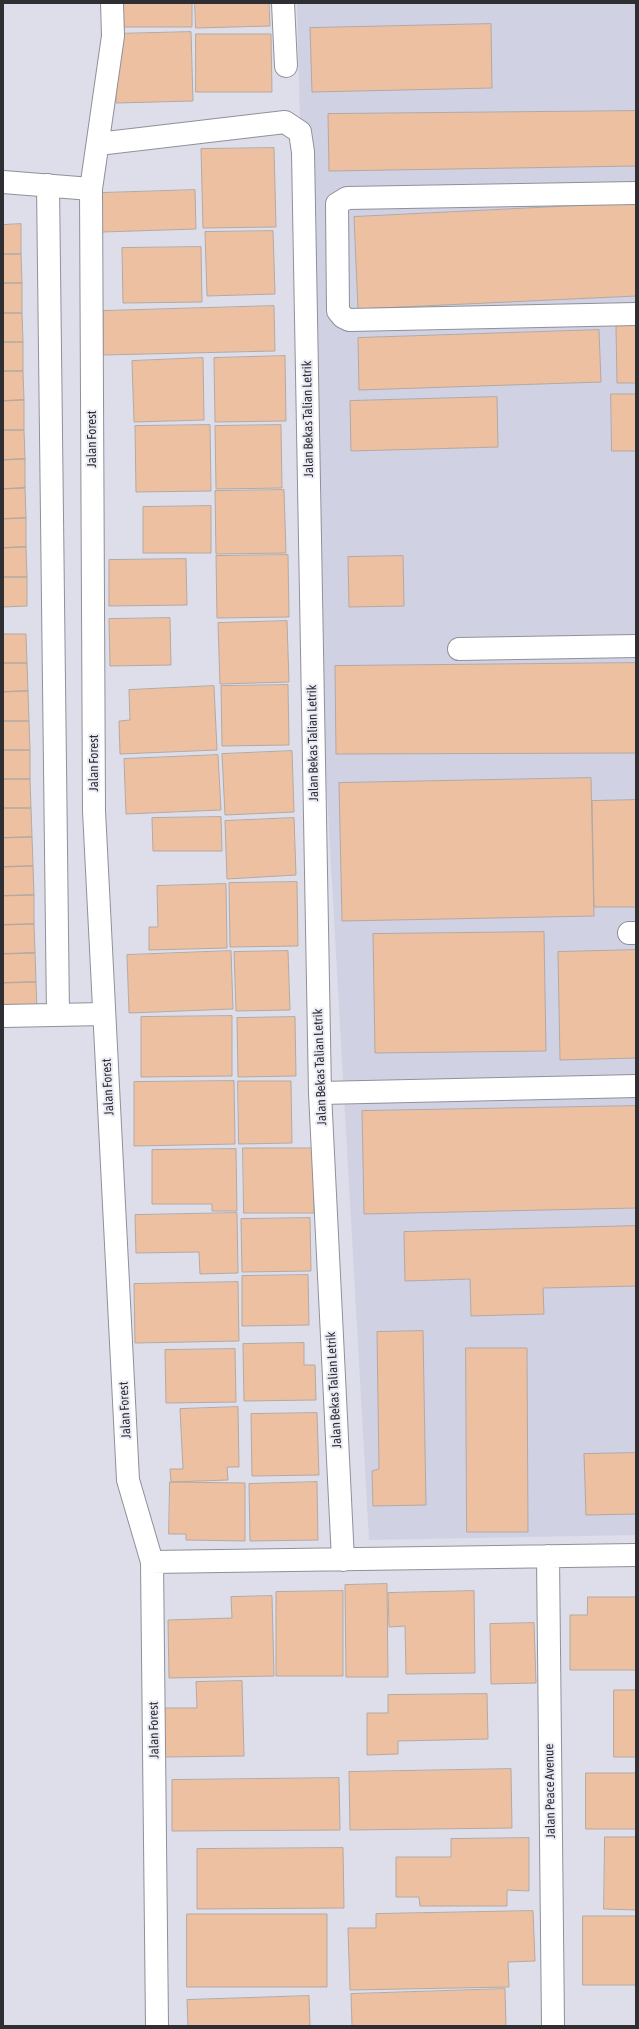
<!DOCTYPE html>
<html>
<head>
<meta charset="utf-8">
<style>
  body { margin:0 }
  #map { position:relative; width:639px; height:2029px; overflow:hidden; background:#dddee9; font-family:"Asap Condensed",sans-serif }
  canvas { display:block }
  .frame { position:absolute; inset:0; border:4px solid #2f2f33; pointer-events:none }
</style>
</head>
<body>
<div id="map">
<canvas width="639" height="2029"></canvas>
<div class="frame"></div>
</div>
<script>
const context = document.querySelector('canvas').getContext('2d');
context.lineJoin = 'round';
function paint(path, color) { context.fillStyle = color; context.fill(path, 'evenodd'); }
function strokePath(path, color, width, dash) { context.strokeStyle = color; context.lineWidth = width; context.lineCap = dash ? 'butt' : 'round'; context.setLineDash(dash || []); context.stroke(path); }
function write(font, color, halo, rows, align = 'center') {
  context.font = font + ' "Asap Condensed",sans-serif'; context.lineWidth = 4; context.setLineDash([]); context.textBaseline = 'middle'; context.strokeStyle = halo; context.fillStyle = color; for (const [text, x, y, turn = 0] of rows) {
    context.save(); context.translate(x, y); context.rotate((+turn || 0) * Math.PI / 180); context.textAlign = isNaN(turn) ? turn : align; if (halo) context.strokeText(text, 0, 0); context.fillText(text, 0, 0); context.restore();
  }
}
const built = new Path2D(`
  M297,3H636V1535L369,1540L309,475Z`);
const building = new Path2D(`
  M115,3H192V27H116Z
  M195,3H269L270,26L196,28Z
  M491,24L492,88L312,92L310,28Z
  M191,32L193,101L116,103L114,34Z
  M196,34H271L272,92H196Z
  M636,111V166L329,171L328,114Z
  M274,148L276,227L203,228L201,149Z
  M195,190L196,229L102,232L101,193Z
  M636,203V296L358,309L354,217Z
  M21,224V254H3V225Z
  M273,231L275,294L207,296L205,232Z
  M201,247L202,302L123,303L122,248Z
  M3,254H21L22,283H3Z
  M3,283H22V313H3Z
  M274,306L275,351L103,355V311Z
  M3,313H22L23,342H3Z
  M636,325V383H617L616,326Z
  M599,330L601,382L359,390L358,338Z
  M3,342H23V371H3Z
  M285,356L286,421L215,422L214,358Z
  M203,358L204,420L134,422L132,361Z
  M3,371H23L24,400L3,401Z
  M611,394H636V451H612Z
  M497,397L498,447L351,451L350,401Z
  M24,400V430H3V401Z
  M210,425L211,491L136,492L135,426Z
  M281,425L282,488L216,489L215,426Z
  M3,430H24L25,459L3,460Z
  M25,459V488L3,489V460Z
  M25,488L26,518L3,519V489Z
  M284,490L286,553L216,554L215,491Z
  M211,506V553H143V507Z
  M26,518V547L3,548V519Z
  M26,547L27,577H3V548Z
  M288,555L289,617L217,618L216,556Z
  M403,556L404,606L349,607L348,557Z
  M186,559L187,605L109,606V560Z
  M3,577H27V606L3,607Z
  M170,618L171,665L110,666L109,619Z
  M287,621L289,682L220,684L218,623Z
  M3,634H26L27,663H3Z
  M3,663H27L28,691L3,692Z
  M636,663V753L336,754L335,666Z
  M288,685L289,745L222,746L221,686Z
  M214,686L217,750L120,754L119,721L130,720L129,690Z
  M28,691L29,721H3V692Z
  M3,721H29L30,750H3Z
  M3,750H30V779H3Z
  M292,751L294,812L225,815L222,754Z
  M218,755L221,810L126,814L124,759Z
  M591,778L594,916L342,921L339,783Z
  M3,779H30L31,808H3Z
  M636,800V907H594L592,801Z
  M3,808H31L32,837L3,838Z
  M221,817L222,851H153L152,818Z
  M294,818L296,875L227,879L225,821Z
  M32,837L33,866L3,867V838Z
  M33,866L34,895L3,896V867Z
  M297,882L298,946L230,947L229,883Z
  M226,884L227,948L149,950V927H158L157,886Z
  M34,895V924L3,925V896Z
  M34,924L35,953L3,954V925Z
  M544,932L546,1051L375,1053L373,934Z
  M636,950V1058L560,1060L558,952Z
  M231,951L233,1009L129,1013L127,955Z
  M288,951L290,1010L236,1011L234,952Z
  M35,953L36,982L3,983V954Z
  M36,982L37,1011L3,1012V983Z
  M232,1016V1076L141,1077V1017Z
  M295,1017L296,1076L238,1077L237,1018Z
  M234,1081L235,1144L134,1146V1082Z
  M238,1081H291L292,1143L239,1144Z
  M636,1106V1208L364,1214L362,1111Z
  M243,1148H313L314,1213H244Z
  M236,1149L237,1211H212V1204H152V1150Z
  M237,1213L238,1273L200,1274L199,1252L136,1253L135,1215Z
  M310,1218L311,1271L242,1272L241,1219Z
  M636,1226V1286L543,1288L544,1314L471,1316L470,1279L405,1281L404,1232Z
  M308,1275L309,1325L242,1326V1276Z
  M238,1282L239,1341L135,1343L134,1284Z
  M423,1331L426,1505L373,1506L372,1471L379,1469L377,1332Z
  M304,1343V1365H315L316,1400L244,1401L243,1344Z
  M466,1348H527L528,1532H467Z
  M235,1349L236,1402L166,1403L165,1350Z
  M238,1407L239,1467H227L228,1480L171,1482L170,1469H183L180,1409Z
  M317,1413L319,1475L252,1476L251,1414Z
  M636,1453V1514L586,1515L584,1454Z
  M170,1482L245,1483V1541L186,1540V1534H169Z
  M317,1482L318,1540L250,1541L249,1484Z
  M387,1584L388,1677H346L345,1585Z
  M343,1591V1676H276V1592Z
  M474,1591L475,1673L406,1674L405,1626L389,1627L388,1593Z
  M272,1596L274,1676L169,1678L168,1620L232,1618L231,1597Z
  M588,1597H636V1670H570V1615H587Z
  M534,1623L536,1683L491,1684L490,1624Z
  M242,1681L244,1756L165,1757L164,1708H197L196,1682Z
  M614,1690H636V1757H614Z
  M487,1694L488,1739L398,1741V1754L367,1755V1713H388V1695Z
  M511,1769L512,1828L350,1830L349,1772Z
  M586,1773H636V1829H586Z
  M339,1778L340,1830L172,1831V1780Z
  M605,1837H636V1910L604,1909Z
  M529,1838V1891L507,1890V1906H420L419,1897H396V1857H451V1839Z
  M343,1848L344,1908L197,1909V1849Z
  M533,1911L535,1961L508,1962L509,1987L350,1990L348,1928H376V1914Z
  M187,1914H327V1987H187Z
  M583,1916H636V1985H583Z
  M505,1989L506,2026H352L351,1994Z
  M309,1996L310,2026H188L187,2000Z`);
const minor = new Path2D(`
  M112,3L113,36L91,189L94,811L128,1480L152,1562L157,2026
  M283,3L286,66
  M98,144L285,122L300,132L303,152L320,1093L343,1560
  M3,182L91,189
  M48,185L58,1015
  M636,193L347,198L337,204L338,311L343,317L349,320L636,314
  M459,649L636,646
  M629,933H636
  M3,1016L104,1014
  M320,1093L636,1086
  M548,1556L553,2026
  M152,1562L636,1555`);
const streetNames = [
  ["Jalan Bekas Talian Letrik",308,419,-91],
  ["Jalan Forest",92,439,-90],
  ["Jalan Bekas Talian Letrik",313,743,-91],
  ["Jalan Forest",94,763,-90],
  ["Jalan Bekas Talian Letrik",320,1067,-92],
  ["Jalan Forest",108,1087,-93],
  ["Jalan Bekas Talian Letrik",334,1390,-93],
  ["Jalan Forest",125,1410,-93],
  ["Jalan Forest",154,1730,-91],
  ["Jalan Peace Avenue",550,1791,-91]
];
paint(built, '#d1d1e4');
paint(building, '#edc0a1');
strokePath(building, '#b4a9a2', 1);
strokePath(minor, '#90909a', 24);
strokePath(minor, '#fff', 22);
write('13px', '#2f2f33', '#ebebf6', streetNames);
</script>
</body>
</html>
